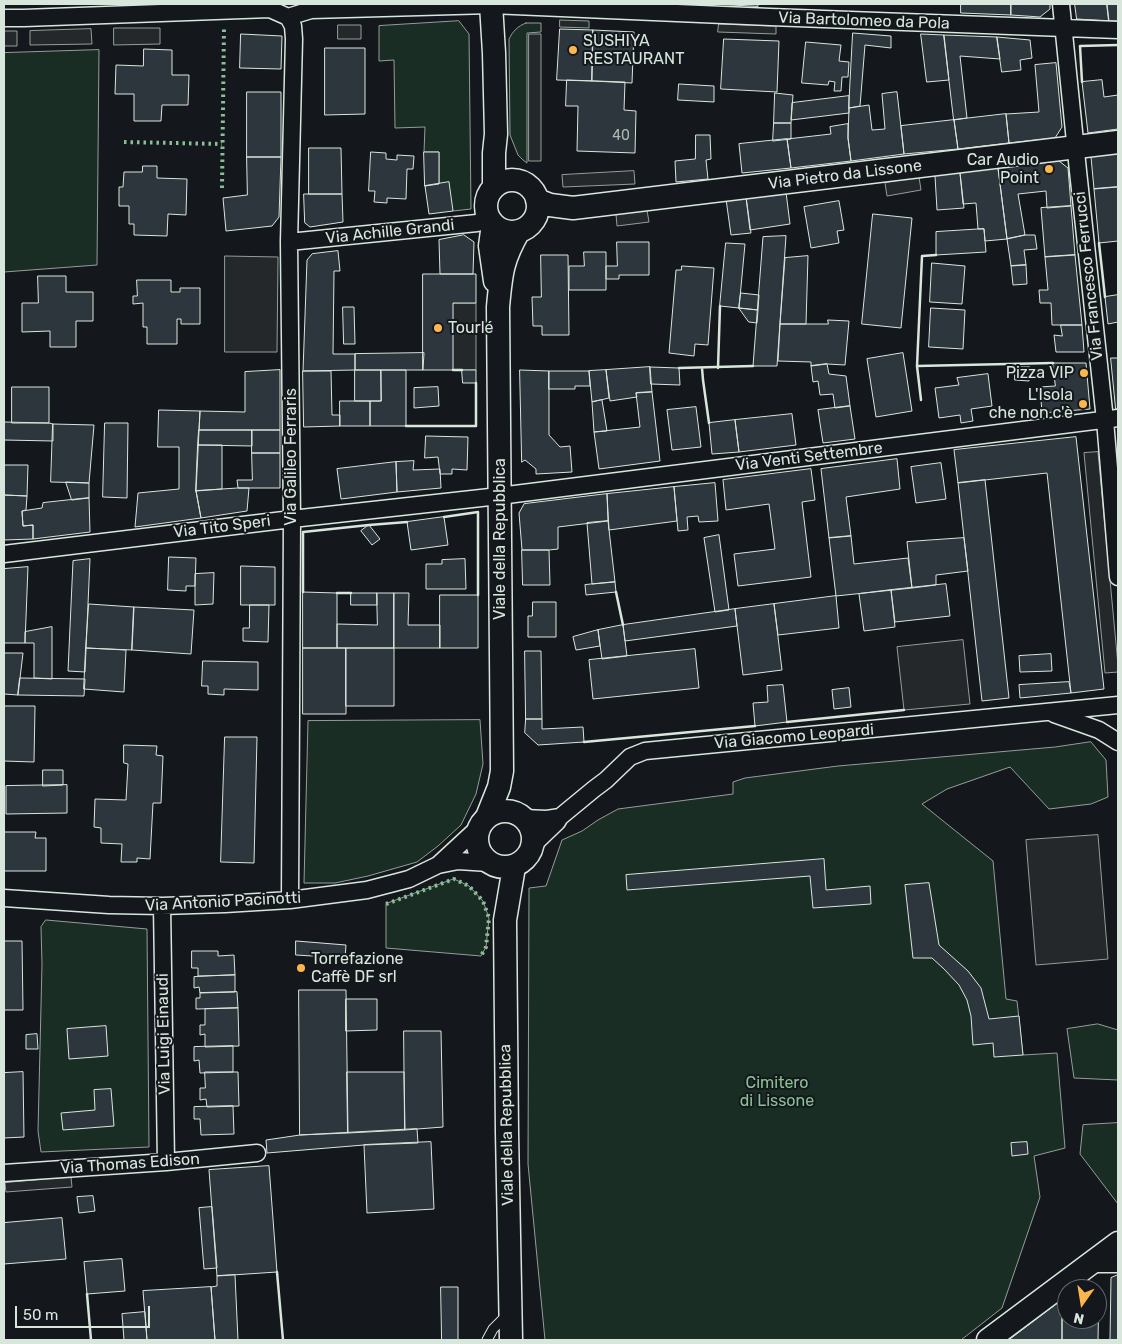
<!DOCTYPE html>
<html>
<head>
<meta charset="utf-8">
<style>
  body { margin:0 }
  #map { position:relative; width:1122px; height:1344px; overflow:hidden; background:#14181c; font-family:Rubik,sans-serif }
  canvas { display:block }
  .frame { position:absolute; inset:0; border:5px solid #d8e6dc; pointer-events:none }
  .north { position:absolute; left:1057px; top:1279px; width:50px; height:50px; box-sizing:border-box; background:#14181c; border:1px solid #626a69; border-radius:50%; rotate:193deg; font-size:14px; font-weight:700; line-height:20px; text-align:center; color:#d8e6dc }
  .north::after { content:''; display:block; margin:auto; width:18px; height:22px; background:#ffb74d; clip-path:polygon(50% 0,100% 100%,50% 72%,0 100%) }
  .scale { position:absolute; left:15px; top:1306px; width:135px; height:22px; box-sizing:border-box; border:2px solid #d8e6dc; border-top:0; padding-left:6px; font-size:15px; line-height:18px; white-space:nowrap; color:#d8e6dc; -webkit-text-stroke:4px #14181c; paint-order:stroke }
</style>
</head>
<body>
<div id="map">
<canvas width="1122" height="1344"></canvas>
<div class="frame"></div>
<div class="north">N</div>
<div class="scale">50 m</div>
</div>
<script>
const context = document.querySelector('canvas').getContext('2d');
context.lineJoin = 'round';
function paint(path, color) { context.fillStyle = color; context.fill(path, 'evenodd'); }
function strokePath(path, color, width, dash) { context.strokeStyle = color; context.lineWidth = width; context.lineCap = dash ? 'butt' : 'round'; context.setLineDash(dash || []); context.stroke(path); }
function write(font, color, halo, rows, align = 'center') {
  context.font = font + ' Rubik,sans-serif'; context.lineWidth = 4; context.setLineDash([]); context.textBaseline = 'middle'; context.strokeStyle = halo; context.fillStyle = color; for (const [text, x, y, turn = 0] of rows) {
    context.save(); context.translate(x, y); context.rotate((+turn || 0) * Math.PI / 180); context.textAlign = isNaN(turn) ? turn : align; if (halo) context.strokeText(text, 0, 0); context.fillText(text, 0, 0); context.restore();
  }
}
const green = new Path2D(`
  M459,21L469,34L471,209L453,211L439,184V152H424L425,127L395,128L394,60L379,61V26Z
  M526,23H541V32L527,33V163L523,160L518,155L510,135L509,39C513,31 518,26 526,23Z
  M99,50L97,265L4,272V53Z
  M480,720L483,764L476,794L461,825L438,846L417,862L368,876L335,883H304L308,721Z
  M1091,742L1106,760L1108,797L1091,804L1049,809L1010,767L947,789L922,804L993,861L1006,999L1017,1001L1023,1055L1057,1053L1065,1148L1034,1156L1040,1197L1002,1308L961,1340H545L528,1164L529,888L546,886L562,840L582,831L598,820L618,809L733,794V782L745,778L838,766L1055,747Z
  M454,879L469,886L483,901L489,918L486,947L481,956L386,948V904Z
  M46,920L147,929L149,1147L41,1152L38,1131L42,964L41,927Z
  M1098,1024L1118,1030V1080L1074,1078L1067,1029Z
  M1118,1123V1204L1080,1154L1083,1125Z`);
const parking = new Path2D(`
  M560,20L589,21V28L560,27Z
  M719,24L776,26V34L718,32Z
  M338,25H361V39H338Z
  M114,28H160V44L114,45Z
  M91,29L92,44L30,45V31Z
  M4,31H17V46H4Z
  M529,34H541V161H529Z
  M634,171L635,184L563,187L562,175Z
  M919,177L921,190L887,196L885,183Z
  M647,210L649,222L617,226L616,214Z
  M225,256L278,257L277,352H225Z
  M453,303H476V370H453Z
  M1098,452L1118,665V672L1105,673L1084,453Z
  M963,640L970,704L904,710L897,647Z
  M1098,835L1108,959L1036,965L1026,840Z
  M71,1177L72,1187L6,1192L5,1183Z`);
const building = new Path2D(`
  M712,4H758V6Z
  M961,4H1011V15L961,13Z
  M1011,4H1050V9L1040,17L1011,15Z
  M1075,4H1107L1109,21L1077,19Z
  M1107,4H1118V21H1109Z
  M560,29L593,30L592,81L557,80Z
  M593,30L634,32L632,83L592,81Z
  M853,33L891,36V48L865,45L860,106L849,108Z
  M241,34L282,36L281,69L240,68Z
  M921,34L944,35L949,80L927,82Z
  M944,35L997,37L1000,59L960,56L967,118L954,120Z
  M997,37L1030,40L1032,58L1020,60L1021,70L1002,72Z
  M724,39L779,41L777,92L721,89Z
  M806,42L841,45L839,61L849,62L848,77H842L841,91H834L835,82L829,81L828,85L802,83Z
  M325,48H365V114L325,115Z
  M144,49L172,50V75H189L188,105H162L161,121H134V94H115L116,65L143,66Z
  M1056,63L1062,127L1055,138L1009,143L1006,114L1039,112L1035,65Z
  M567,80L625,82L624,110L636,111L635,153L577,151L578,106H566Z
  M1102,80L1104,97L1118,95V129L1088,133L1082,82Z
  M679,84L714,86V102L678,100Z
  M247,92H281V157H247Z
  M897,92L904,154L851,161L848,138L849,108L869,105L872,130L885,129L882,94Z
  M775,93L793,95L791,123H774Z
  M849,96V113L791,120L792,103Z
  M1006,114L1009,143L958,149L954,120Z
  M954,120L958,149L904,154L901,126Z
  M774,123H791V139L773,141Z
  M848,124V138L851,161L791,168L787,139L831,134L830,127Z
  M696,135H710L711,159L706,160L708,179L676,182L675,161L695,159Z
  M787,139L791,168L742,173L739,144Z
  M309,148H341L342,194H309Z
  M371,152L386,153V159L397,160V155L414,156L413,169H407L406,199L387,198V203L374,202L375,191H369Z
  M424,152H439V184L425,186Z
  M1118,154V187L1094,189L1091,157Z
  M247,157H281L279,217L272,226L226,231L223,198L247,195Z
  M1059,161L1068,168L1071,206L1047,208L1046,191L1018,194L1025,235L1007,239L998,168Z
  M143,166H157V178L187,179L186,215L168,214L167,236L134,235V224H129V206H119V187H123L124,172H142Z
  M998,168L1007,239L985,241L984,229H978L976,203L963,204L960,173Z
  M960,173L964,208L937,210L935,176Z
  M449,182L453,211L429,214L425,186Z
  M1118,187V241L1099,243L1094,189Z
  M786,192L790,224L750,230L746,197Z
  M304,194H342L343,222L310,227L305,223Z
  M746,197L751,233L731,235L726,199Z
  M839,201L844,230L837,231L839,243L811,248L804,207Z
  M1071,206L1075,255L1045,257L1041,208Z
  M873,214L912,218L901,328L862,324Z
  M984,229L986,252L936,255V232Z
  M464,235L474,242L473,274H440L439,240Z
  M1025,235H1035L1037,249L1024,250L1026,265L1011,266L1007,239Z
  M786,236L777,366H753L763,237Z
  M617,242H649V275H619V279H606V266H617Z
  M726,243L745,244L739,308L720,306Z
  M338,251L340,271H334L333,354H355V370L303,371L307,260L312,254Z
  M584,252H606V290H569V266H584Z
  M541,255H568L569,335H542V326H533L532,297H541Z
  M1075,255L1082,325H1052L1051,303H1040L1039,290H1048L1045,257Z
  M808,256L806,324H780L785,258Z
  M932,263L965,266L962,304L930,302Z
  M1026,265L1027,284L1013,285L1011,266Z
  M682,266L714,268L708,345L695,344L694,356L669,353L676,270H681Z
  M423,274H476V303H453V370H423Z
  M38,276H66V292H93V321H76V347H50V331L22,332V303H38Z
  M137,280H171V292H180V288H200V324H181V319H177V344H147V327H143V303L133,304V296H137Z
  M741,293L759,295L758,310L739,308Z
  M1118,295V322L1108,324L1105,297Z
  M343,307H354L355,344H344Z
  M739,308L758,310L757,323L749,322Z
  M931,308L965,310L963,349L929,347Z
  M828,320L849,321L845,365L827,364L811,366V362L778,361L780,324H828Z
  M1061,325H1082L1084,352H1056L1054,335L1062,336Z
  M424,353L423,370H355V354Z
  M903,353L912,411L876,417L867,359Z
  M1111,358H1118V409H1116Z
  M1053,363H1086L1090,409L1042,413L1040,387L1055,386Z
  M827,364L829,374L846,376L850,406L835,408L833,394L820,395L818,381L813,382L811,366Z
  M650,367L679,368L680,385L651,384Z
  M650,367L652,392L636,393L637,397L610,401L606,370Z
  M1015,367H1030L1029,381L1015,380Z
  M280,370V430H199L200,411L245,412V372Z
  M355,370H381V401H355Z
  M381,370H406V426H370V401H381Z
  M462,370H476V383H463Z
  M520,370L549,371V435L560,447L570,446L572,472L536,474V469L525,460L522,462Z
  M606,370L609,398L592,402L589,371Z
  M303,371H331L332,415H340V426L304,427Z
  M549,371H589L590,386H575V389H549Z
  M988,374L992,406L971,409L973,421L961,423L960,415L939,418L935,388L959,385L957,378Z
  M12,387H49V423H12Z
  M438,387L439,406L414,408V388Z
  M652,392L660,461L599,469L594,432L640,427L636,393Z
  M602,400L607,431L594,432L592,402Z
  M340,401H370V426H340Z
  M850,406L855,439L823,443L818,410Z
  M696,407L701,447L672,450L667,410Z
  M159,410L200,411L196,491L201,518L135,527L138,493L179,489V447H158Z
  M792,414L796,445L739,452L735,420Z
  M735,420L739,452L712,454L709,423Z
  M4,422L49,423L53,424V441L4,440Z
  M105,423H128L127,498L103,497Z
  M53,424L94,425L89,483L51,482Z
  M199,430H252V446L198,445Z
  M252,430H280V453H252Z
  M426,436L468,437L467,470L452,469V474H440L438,457L425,458Z
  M1076,437L1104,689L1071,693L1047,473L958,483L954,450Z
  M198,445H222V489L196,491Z
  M252,453H280V488H238L237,480H252Z
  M897,459L900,489L846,497L851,536L829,538L821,469Z
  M414,461L413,470L440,469L441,488L397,492L396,462Z
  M396,462L397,492L341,499L337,469Z
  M941,463L946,499L916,503L911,467Z
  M4,465H28L27,496L4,495Z
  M811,469L815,500L802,502L811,577L738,586L734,554L775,549L769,504L726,510L723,480Z
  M985,480L1009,698L982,701L958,483Z
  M66,482L89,483V498L72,500Z
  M715,483L718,521L699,522L698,516L687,517L688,530L678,531L674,487Z
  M674,487L677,521L609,530L607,494Z
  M238,488H249L247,511L201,518L196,491Z
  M607,494L608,521L558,527V549L549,550H522L519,513L524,504Z
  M4,495L27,496L26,510L22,511L23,526L33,525V539L4,540Z
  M89,498L90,532L33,539V525L23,526L22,511L42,508L43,503Z
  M444,517L448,545L411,550L407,522Z
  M608,521L615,582L592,584L587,523Z
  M369,525L380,539L372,545L361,531Z
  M719,535L729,610L715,612L704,538Z
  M851,536L854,564L908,558L912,588L836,596L829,538Z
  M964,538L968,571L936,575V585L912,588L907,542Z
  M522,550H549L550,585H523Z
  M169,557L196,558L195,586H186V591L168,590Z
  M90,559L85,672L68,671L73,561Z
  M465,559L466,589H426V564H442V560Z
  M241,566L275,567V605H241Z
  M28,567L25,643H4V569Z
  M214,573L213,604L195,605V574Z
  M615,582L616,592L586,595L585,585Z
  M946,584L950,616L895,622L891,590Z
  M891,590L895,627L864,631L859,594Z
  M303,592L337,593V648H303Z
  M351,593H377V605H351Z
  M377,593H394V648H337V624L377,625Z
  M394,593H409L408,625H440V648H394Z
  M440,595H478V648H440Z
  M836,596L839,628L778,635L774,604Z
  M533,602H556V637H528V616H532Z
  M89,604L134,607L132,650L86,648Z
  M774,604L782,670L743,675L735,609Z
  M250,605H269L268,642L243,641V628H249Z
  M134,607L194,610L191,654L132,650Z
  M735,609L737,626L625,641L623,625Z
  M623,625L627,656L602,659L598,630Z
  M52,627V679L34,678V643H25V632Z
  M598,630L600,646L576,650L573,637Z
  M86,648L126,650L124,692L84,689Z
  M303,648H346V714H303Z
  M346,648H394V706H346Z
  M695,649L699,688L593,699L589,660Z
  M525,651H541L542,719H526Z
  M4,653H23L18,695L4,694Z
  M1051,654L1052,671L1020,672L1019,656Z
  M203,661L258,662V690L224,689V695L208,694V686H202Z
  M20,678L85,679L84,696L18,695Z
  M1069,682L1071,693L1020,698L1019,685Z
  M783,685L787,722L755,726L753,703L768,702L767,686Z
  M849,688L851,707L834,709L832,690Z
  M4,706H35L34,762L4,761Z
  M526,719H542V729L583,727L584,742L538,745L525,733Z
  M225,737H257L254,863L221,862Z
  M124,745L157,746L156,755L163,756L161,803H153L150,859L137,858V862H121L122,844L101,843V828L94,827L95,799L126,800L128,764L124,763Z
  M43,770H63V785L43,786Z
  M67,785V813L6,814V786Z
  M4,832H36L35,838H46V871H4Z
  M824,859L826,890L870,886L871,904L813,908L810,876L627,890L626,875Z
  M929,883L939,945L968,971L981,988L989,1019L1019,1016L1023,1055L994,1057L993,1043L973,1045L971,1016L967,1000L959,985L944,969L932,958H913L905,885Z
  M4,941H22L23,1010H4Z
  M296,941L346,945L345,958L296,955Z
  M192,951H218V956L234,955L235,975L198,976V968H192Z
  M235,975V992L200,993L199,987L194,988V977Z
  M299,990H346L348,1133L300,1135Z
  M237,992L238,1008L196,1009V998H200V993Z
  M346,999H377V1030L346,1031Z
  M238,1008L239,1046L205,1047V1034L200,1035V1025H205V1009Z
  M106,1026L108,1056L69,1059L67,1029Z
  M404,1031H441L443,1127L405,1130Z
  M37,1034L38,1049H26V1035Z
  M233,1046V1072L200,1073L199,1060L194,1061V1047Z
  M23,1072L24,1137L4,1138V1073Z
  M205,1072H238L239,1106L207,1107L206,1099L200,1100V1088H205Z
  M347,1072H404L405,1130L348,1133Z
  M111,1089L114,1126L63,1130L61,1113L95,1110L94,1090Z
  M233,1106L234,1134L201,1135L200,1119H194V1107Z
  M417,1129L418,1143L364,1145L267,1153L266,1140L300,1135Z
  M431,1142L434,1209L367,1213L364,1145Z
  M1027,1142L1028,1154L1012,1156L1011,1143Z
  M269,1166L277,1272L217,1276L209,1170Z
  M93,1196L95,1211L79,1213L77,1197Z
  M212,1207L217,1268L204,1269L199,1208Z
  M62,1218L66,1259L4,1264V1223Z
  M122,1259L125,1291L87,1294L84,1262Z
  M235,1275L238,1340H215L211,1287L217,1286V1276Z
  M1118,1275V1340H1110L1111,1278Z
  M211,1287L215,1340H147L143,1291Z
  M441,1287H458V1340H442Z
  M1078,1288H1099L1098,1340H1062V1300L1067,1297V1319H1097V1289H1076Z
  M1062,1300V1340H1009Z
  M145,1312L147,1340H124L122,1314Z`);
const lane = new Path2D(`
  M487,1340L493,1329L507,1315`);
const street = new Path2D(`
  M1061,4L1078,171L1105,420L1118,577
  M288,17L293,26L294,39L289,242L292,519L290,900
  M4,18H24L270,9L288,17L311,10L491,5L770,17L1118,30
  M289,242L477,223L489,218
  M4,554L292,519L499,496L1118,418
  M1054,714L1099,730L1118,742
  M523,818L547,819L560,817
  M533,845L557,822L560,817L594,789L606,780L630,757L645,751L1118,705
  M439,864L479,827
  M4,898L109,905L162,906L225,904L290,900L367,890L409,879L438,865L458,861L489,863
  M162,906L166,1162
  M4,1173L166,1162L257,1153
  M1090,1264H1118`);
const secondary = new Path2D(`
  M491,4L494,53L496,134L494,153V186
  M486 206a26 26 0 1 1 52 0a26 26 0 1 1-52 0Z
  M537,200L550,205L573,208L1118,142
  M493,224L490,246L495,281
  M477 839a28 28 0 1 1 56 0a28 28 0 1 1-56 0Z
  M487,817L499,787L502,771L498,307C501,274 502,260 519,231
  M511,1340L507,1132L505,920L514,867
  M988,1340L1118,1243`);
const hedge = new Path2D(`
  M124,142L222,144
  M222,188L224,27
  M386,904L454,879L469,886L483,901L489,918L486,947L481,956`);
const wall = new Path2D(`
  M1082,82L1080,46L1118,45
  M1099,243L1105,297
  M917,366L1053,363
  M679,368L753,366
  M702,368L703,380L709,423
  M718,368L720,306
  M453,370H462
  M921,400L917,366L922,256L936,255
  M406,426H476V383
  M444,517L478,512V595
  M303,592V532L369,525L407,522
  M616,592L623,625
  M337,593H351
  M787,722L904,710
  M584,742L755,726
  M277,1272L283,1340
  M87,1294L91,1340`);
const markers = [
  [573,50,5,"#ffb74d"],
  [1049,169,5,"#ffb74d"],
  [438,328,5,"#ffb74d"],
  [1084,373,5,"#ffb74d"],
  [1083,404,5,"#ffb74d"],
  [301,968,5,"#ffb74d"]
];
const numberNames = [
  ["40",621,136]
];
const streetNames = [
  ["Via Bartolomeo da Pola",864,21,2],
  ["Via Pietro da Lissone",845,175,-7],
  ["Via Achille Grandi",390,232,-6],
  ["Via Francesco Ferrucci",1089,276,-96],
  ["Via Galileo Ferraris",291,457,-90],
  ["Via Venti Settembre",809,457,-7],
  ["Via Tito Speri",222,527,-7],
  ["Viale della Repubblica",500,539,-90],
  ["Via Giacomo Leopardi",794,737,-5],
  ["Via Antonio Pacinotti",223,902,-3],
  ["Via Luigi Einaudi",164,1034,-91],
  ["Viale della Repubblica",507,1125,-91],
  ["Via Thomas Edison",130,1164,-4]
];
const poiNames = [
  ["SUSHIYA",583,41],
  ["RESTAURANT",583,59],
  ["Car Audio",1039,160,"right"],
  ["Point",1039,178,"right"],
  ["Tourlé",448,328],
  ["Pizza VIP",1074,373,"right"],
  ["L'Isola",1073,395,"right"],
  ["che non c'è",1073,413,"right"],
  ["Torrefazione",311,959],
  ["Caffè DF srl",311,977]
];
const parkNames = [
  ["Cimitero",777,1083],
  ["di Lissone",777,1101]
];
paint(green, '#1a2d24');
strokePath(green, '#939e99', 1);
paint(parking, '#24282b');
strokePath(parking, '#939e99', 1);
paint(building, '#2c363c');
strokePath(building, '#d8e6dc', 1);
strokePath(lane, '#d8e6dc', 11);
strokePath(street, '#d8e6dc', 19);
strokePath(secondary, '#d8e6dc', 25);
strokePath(lane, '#14181c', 9);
strokePath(street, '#14181c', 16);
strokePath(secondary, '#14181c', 22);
strokePath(hedge, '#8ac095', 4, [2.5, 4]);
strokePath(wall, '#d8e6dc', 2.5);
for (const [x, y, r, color] of markers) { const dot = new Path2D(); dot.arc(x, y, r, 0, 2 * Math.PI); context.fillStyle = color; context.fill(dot); strokePath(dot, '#14181c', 2); }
write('14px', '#adbab4', null, numberNames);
write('16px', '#d8e6dc', '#14181c', streetNames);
write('16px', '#d8e6dc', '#14181c', poiNames, 'left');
write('16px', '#8ac095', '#14181c', parkNames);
</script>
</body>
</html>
